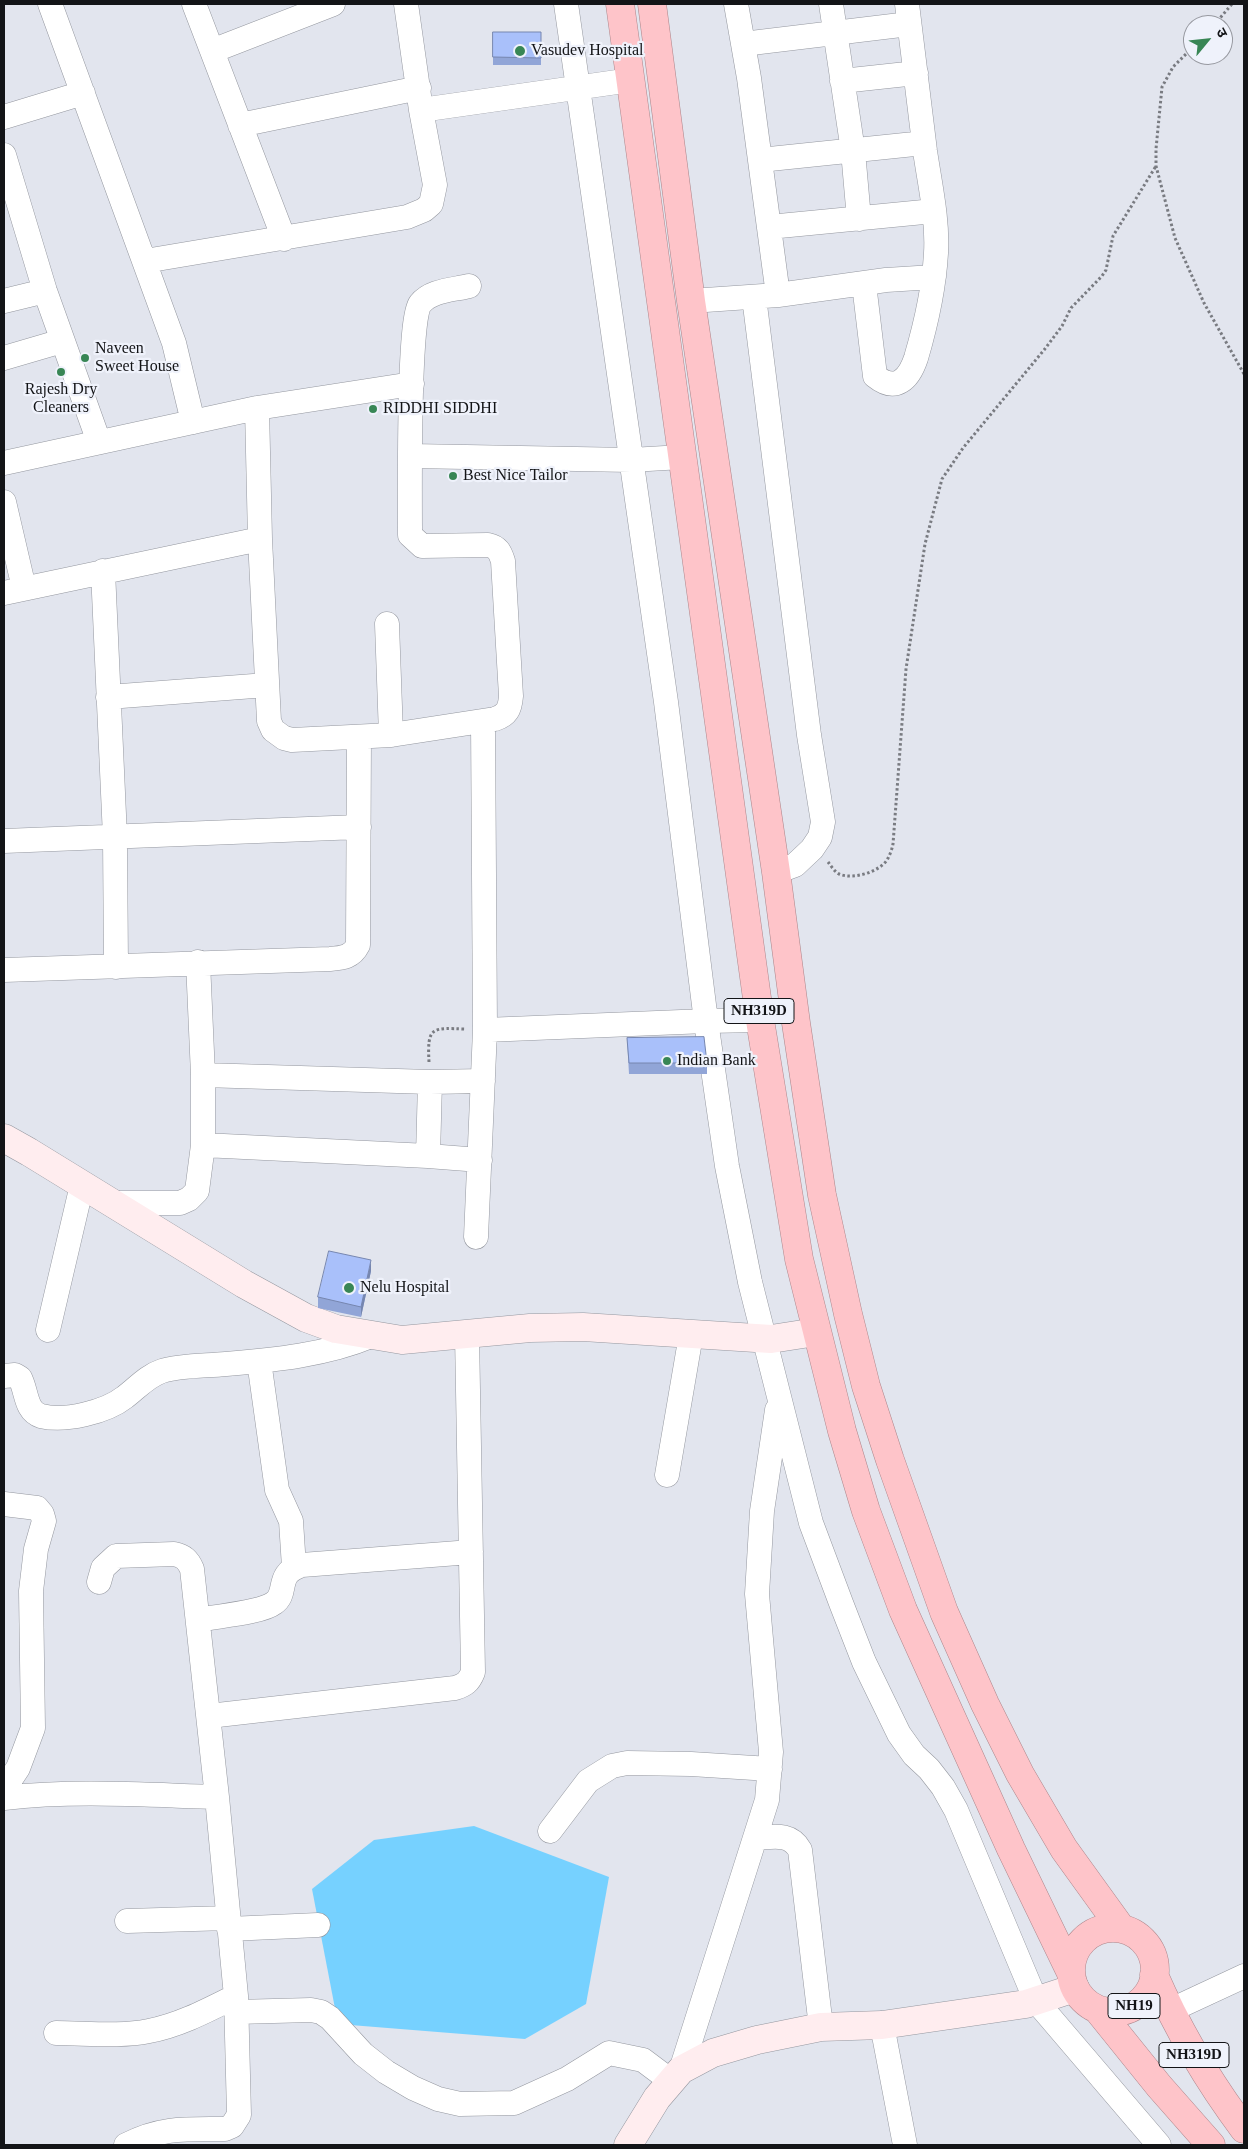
<!DOCTYPE html>
<html>
<head>
<meta charset="utf-8">
<style>
  body { margin:0 }
  #map { position:relative; width:1248px; height:2149px; overflow:hidden; background:#e2e5ee; font-family:Georgia,"Noto Sans Devanagari",serif }
  canvas { display:block }
  .frame { position:absolute; inset:0; border:5px solid #131417; pointer-events:none }
  .north { position:absolute; left:1183px; top:15px; width:50px; height:50px; box-sizing:border-box; background:#eff2fb; border:1px solid #9799a0; border-radius:50%; rotate:62deg; font-size:14px; font-weight:700; line-height:20px; text-align:center; color:#131417 }
  .north::after { content:''; display:block; margin:auto; width:18px; height:22px; background:#388655; clip-path:polygon(50% 0,100% 100%,50% 72%,0 100%) }
</style>
</head>
<body>
<div id="map">
<canvas width="1248" height="2149"></canvas>
<div class="frame"></div>
<div class="north">उ</div>
</div>
<script>
const context = document.querySelector('canvas').getContext('2d');
context.lineJoin = 'round';
function paint(path, color) { context.fillStyle = color; context.fill(path, 'evenodd'); }
function strokePath(path, color, width, dash) { context.strokeStyle = color; context.lineWidth = width; context.lineCap = dash ? 'butt' : 'round'; context.setLineDash(dash || []); context.stroke(path); }
function write(font, color, halo, rows, align = 'center') {
  context.font = font + ' Georgia,serif'; context.lineWidth = 4.5; context.setLineDash([]); context.textBaseline = 'middle'; context.strokeStyle = halo; context.fillStyle = color; for (const [text, x, y, turn = 0] of rows) {
    context.save(); context.translate(x, y); context.rotate((+turn || 0) * Math.PI / 180); context.textAlign = isNaN(turn) ? turn : align; if (halo) context.strokeText(text, 0, 0); context.fillText(text, 0, 0); context.restore();
  }
}
const water = new Path2D(`
  M474,1826L609,1877L586,2004L525,2039L338,2024L312,1889L374,1840Z`);
const path = new Path2D(`
  M1214,25L1232,4
  M1193,47L1173,67L1162,87L1156,149V166L1175,238L1204,303L1244,374
  M828,862C831,866 834,871 839,874C853,880 879,872 887,860C890,855 892,849 893,844L906,669L925,544L942,479L963,448L1044,350L1062,326L1071,308L1102,276L1106,270L1113,236L1156,166
  M429,1062C427,1026 432,1028 465,1029`);
const street = new Path2D(`
  M50,4L174,343L193,422
  M194,4L284,239
  M566,4L666,702L706,1021L727,1166L750,1282L811,1523L841,1603L864,1662L899,1734L914,1755L929,1769L943,1787L956,1810L1036,2001L1159,2145
  M736,4L749,78L778,295
  M831,4L853,151L859,219
  M743,44L909,24
  M212,51L333,4
  M842,81L916,73
  M421,110L631,80
  M4,117L83,93
  M240,125L419,88
  M4,155L45,291L99,442
  M760,160L924,143
  M769,227L934,211
  M145,261L407,217L424,210L431,204L435,185L421,110L406,4
  M864,284L875,376C896,393 909,379 916,358C926,324 934,289 936,253C938,220 930,185 925,151C919,102 913,53 907,4
  M754,297L809,735L823,822L820,837L812,849L795,865L776,872
  M4,301L45,291
  M691,301L778,295L886,280L934,277
  M4,358L62,341
  M257,408L260,539L269,721L273,730L284,738L292,740L391,735L495,719C507,715 510,709 511,696L503,561C500,552 498,547 488,545L422,546L410,535C410,503 408,318 420,304C431,290 453,290 469,286
  M411,456L631,460L682,457
  M4,463L257,408L412,384
  M4,502L24,588
  M103,571L115,837L116,967
  M4,593L260,539
  M387,624L391,735
  M108,697L267,685
  M4,841L359,827
  M4,970L330,959C343,958 352,957 358,945L359,737
  M485,1030L706,1021L760,1020
  M203,1075L430,1082L483,1081
  M203,1145L428,1156L430,1082
  M428,1156L480,1160
  M111,1203H180L189,1199L197,1191L203,1145V1075L198,962
  M476,1237L485,1030L483,721
  M48,1330L82,1185
  M259,1361L277,1490L291,1521L294,1567
  M4,1376L15,1375L20,1378C27,1391 25,1411 41,1416C65,1422 106,1412 125,1397C137,1388 147,1376 162,1371C181,1365 206,1366 226,1364C274,1360 326,1355 371,1336
  M667,1475L691,1335
  M4,1504L37,1508L42,1514L44,1521L36,1549L31,1591L33,1728L18,1768L4,1789
  M99,1582L103,1568L116,1556L174,1554C184,1556 188,1560 192,1569L217,1797
  M198,1620C216,1616 261,1613 274,1603C289,1593 274,1574 302,1565L471,1552
  M209,1716L455,1688C465,1685 469,1682 473,1672L467,1334
  M4,1798C75,1790 146,1795 217,1797L236,1996L239,2115L232,2126L225,2129C186,2129 161,2127 126,2145
  M550,1831L588,1781L612,1766L627,1763L691,1764L770,1769
  M755,1838C773,1837 790,1832 800,1850L821,2027
  M127,1921L228,1918
  M229,1929L318,1925
  M1169,2011L1244,1976
  M236,2012L311,2010L321,2012L330,2018L363,2054L386,2072L413,2088L438,2099L460,2104L514,2103L567,2079L609,2053L643,2060L671,2081
  M882,2025L905,2145
  M56,2033C86,2033 120,2037 149,2031C180,2025 208,2010 236,1996
  M681,2070L767,1800L771,1752L757,1594L762,1511L777,1410`);
const secondary = new Path2D(`
  M4,1138L29,1152L244,1284L306,1318L336,1329L402,1340L530,1328L583,1327L771,1339L816,1332
  M628,2145L657,2098L681,2070L713,2053L757,2040L821,2027L882,2025L1026,2004L1075,1988`);
const highway = new Path2D(`
  M620,4L760,1020L799,1259L842,1431L866,1511L903,1610L1011,1849L1071,1973
  M652,4L691,301L776,872L796,1023L822,1195L848,1314L866,1386L890,1460L944,1612L985,1704L1020,1774L1064,1849L1121,1928
  M1071 1970a42 42 0 1 1 84 0a42 42 0 1 1-84 0Z
  M1154,1975C1178,2030 1208,2081 1244,2129
  M1097,2009L1159,2086L1211,2145`);
const wall = new Path2D(`
  M493,32H541V65H493Z
  M627,1038L707,1063V1074H629Z
  M371,1271L361,1317L318,1308V1297Z`);
const shadedWall = new Path2D(`
  M371,1260V1271L361,1317V1307Z`);
const building = new Path2D(`
  M493,32H541V58L493,57Z
  M704,1037L707,1063H629L627,1038Z
  M329,1251L371,1260L361,1307L318,1297Z`);
const markers = [
  [520,51,6,"#388655"],
  [85,358,5,"#388655"],
  [61,372,5,"#388655"],
  [373,409,5,"#388655"],
  [453,476,5,"#388655"],
  [667,1061,5,"#388655"],
  [349,1288,6,"#388655"]
];
const shields = [
  [759,1011,70],
  [1134,2006,52],
  [1194,2055,70]
];
const shieldNames = [
  ["NH319D",759,1011],
  ["NH19",1134,2006],
  ["NH319D",1194,2055]
];
const poiNames = [
  ["Vasudev Hospital",531,51],
  ["Naveen",95,349],
  ["Sweet House",95,367],
  ["Rajesh Dry",61,390,"center"],
  ["Cleaners",61,408,"center"],
  ["RIDDHI SIDDHI",383,409],
  ["Best Nice Tailor",463,476],
  ["Indian Bank",677,1061],
  ["Nelu Hospital",360,1288]
];
paint(water, '#76d1ff');
strokePath(street, '#94979f', 25);
strokePath(secondary, '#94979f', 29);
strokePath(highway, '#ac868b', 29);
strokePath(path, '#797b81', 3, [2.5, 2.5]);
strokePath(street, '#fff', 24);
strokePath(secondary, '#ffedef', 28);
strokePath(highway, '#fec4c9', 28);
paint(wall, '#91a5d7');
paint(shadedWall, '#7686af');
paint(building, '#a9c0fa');
strokePath(building, '#7686af', 1);
for (const [x, y, r, color] of markers) { const dot = new Path2D(); dot.arc(x, y, r, 0, 2 * Math.PI); context.fillStyle = color; context.fill(dot); strokePath(dot, '#eff2fb', 2); }
for (const [x, y, w] of shields) { const box = new Path2D(); box.roundRect(x - w / 2, y - 12.5, w, 25, 4); context.fillStyle = '#eff2fb'; context.fill(box); strokePath(box, '#131417', 1); }
write('bold 15px', '#131417', null, shieldNames);
write('16px', '#131417', '#eff2fb', poiNames, 'left');
</script>
</body>
</html>
